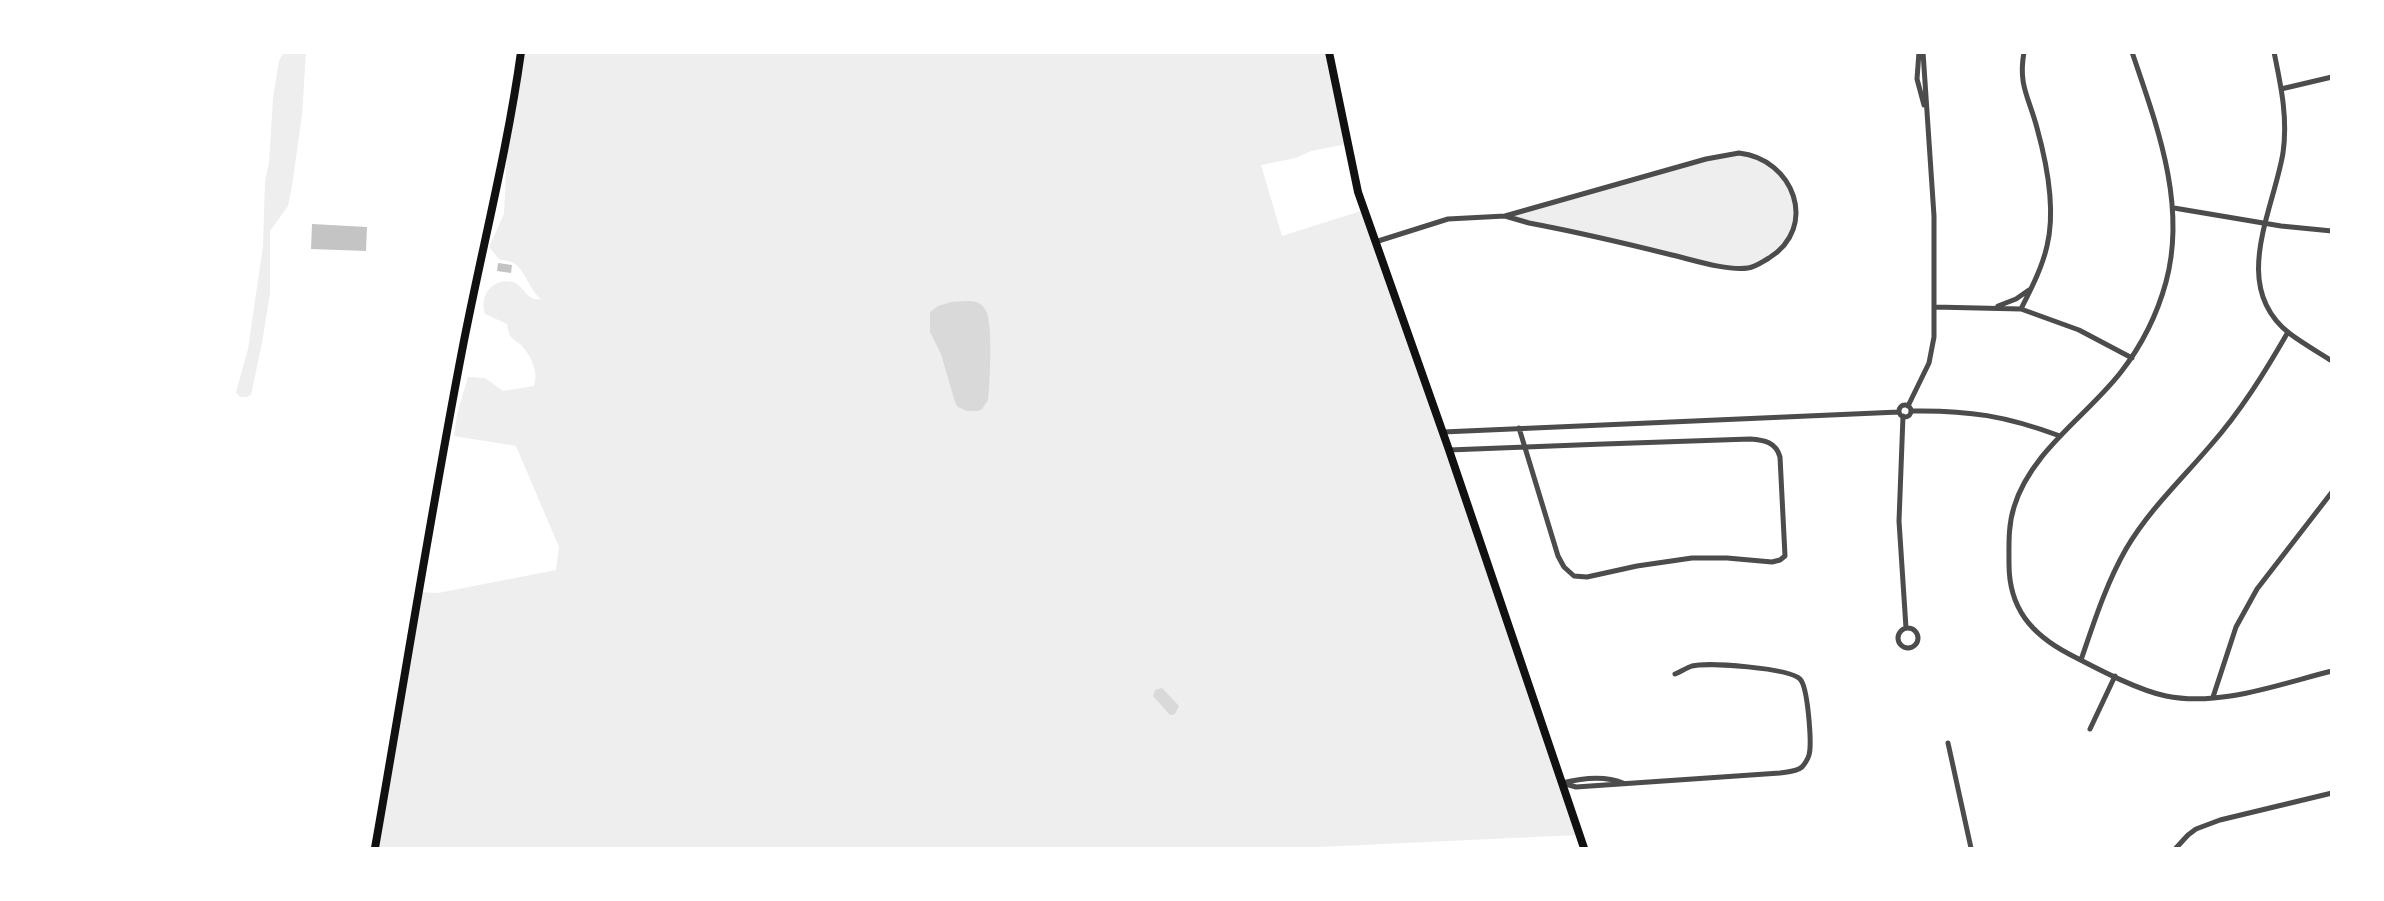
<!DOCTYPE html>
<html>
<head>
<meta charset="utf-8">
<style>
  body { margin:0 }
  #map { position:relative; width:2384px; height:901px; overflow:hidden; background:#fff; font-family:"Asap Condensed",sans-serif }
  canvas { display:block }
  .frame { position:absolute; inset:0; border:54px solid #fff; pointer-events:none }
</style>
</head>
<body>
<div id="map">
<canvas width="2384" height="901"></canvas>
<div class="frame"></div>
</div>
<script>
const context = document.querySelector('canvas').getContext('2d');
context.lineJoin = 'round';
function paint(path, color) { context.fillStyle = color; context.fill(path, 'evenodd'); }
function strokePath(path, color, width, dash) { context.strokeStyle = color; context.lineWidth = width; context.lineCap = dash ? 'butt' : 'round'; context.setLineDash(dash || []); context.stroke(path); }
const green = new Path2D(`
  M283,53H306L302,115L292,186L288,206L270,231V293L262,343L251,395L246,397H240L236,392L248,349L263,246L265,181L269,163L273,98L279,61Z
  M521,53H1329L1347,144L1311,151L1296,158L1261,165L1282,236L1364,210L1578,835L1297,848H375L418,592L438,593L556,570L559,547L516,446L454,436L457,414L468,377L485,378L503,391L534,386C539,372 531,355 520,344C518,342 515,341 512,338C509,335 508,329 507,324L485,314C479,296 492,277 513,282C525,286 526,302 541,299C525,286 525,259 500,260L489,247L504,214L508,130Z
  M1739,153L1764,159L1790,185L1796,213L1787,239L1758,265L1737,268L1505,216L1706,159Z`);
const water = new Path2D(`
  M967,301C976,301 982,303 986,311C993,323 990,384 988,400L982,409L978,411H967L958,407L955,402L941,354L930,332V312L938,306L951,302Z
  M1162,688L1179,706L1175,714L1170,715L1153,696L1155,690Z`);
const building = new Path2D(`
  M312,224L367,227L366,251L311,249Z
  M498,263L512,265L511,273L497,271Z`);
const minor = new Path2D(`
  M1919,52L1917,79L1924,105
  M2132,52C2157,126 2187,204 2166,282C2157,315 2142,345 2121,372C2087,416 2031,451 2014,507C2008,526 2009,544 2009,564C2009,608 2031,634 2069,654C2096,668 2137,690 2166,696C2220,707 2279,684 2332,671
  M2274,52C2281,86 2288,118 2283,153C2273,212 2230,286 2289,333C2302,343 2318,352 2332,361
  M2281,89L2332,77
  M1739,153C1794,159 1819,227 1769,258C1762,262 1756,267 1748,268C1727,271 1693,260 1672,255C1624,243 1577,232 1529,223L1505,216L1706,159Z
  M2174,208L2281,226L2332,231
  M1375,242L1448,219L1505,216
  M1998,306L2016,299L2029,290
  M1934,307L2021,309L2079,330L2132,358
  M2021,309C2031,289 2042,268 2047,246C2056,209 2047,164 2037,128C2029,97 2018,86 2024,52
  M1899 411a6 6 0 1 1 12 0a6 6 0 1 1-12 0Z
  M1908,406L1929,363L1934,337V216L1923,52
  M1911,411C1969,410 2006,416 2060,436
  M1903,416L1899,521L1906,628
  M1443,432L1899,412
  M1449,450C1549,446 1650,442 1750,439C1764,440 1776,442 1780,457L1785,556L1780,560L1772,562L1727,558H1692L1637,566L1587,577L1574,576L1564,567L1558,556L1519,428
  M1898 638a10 10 0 1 1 20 0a10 10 0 1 1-20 0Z
  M2081,660C2094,622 2106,584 2126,549C2149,510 2181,480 2210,446C2241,411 2265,372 2288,332
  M2213,697L2236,627L2257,589L2332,492
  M2090,729L2115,676
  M1948,743L1971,848
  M1623,783C1604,775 1582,778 1562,783L1576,787L1780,773C1787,772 1796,772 1802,767C1804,765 1808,759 1809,755C1812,744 1808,687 1800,679C1789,668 1708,662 1692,666C1686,668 1680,672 1675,674
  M2176,848L2188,835L2196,829L2220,820L2332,793`);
const secondary = new Path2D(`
  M375,848C404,683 430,517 462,351C481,252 507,153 521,52`);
const primary = new Path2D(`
  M1329,52L1358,192L1449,450L1584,848`);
paint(green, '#eee');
paint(water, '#d9d9d9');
paint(building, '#c4c4c4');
strokePath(minor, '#4c4c4c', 5);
strokePath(secondary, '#111', 8);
strokePath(primary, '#111', 8);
</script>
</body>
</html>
